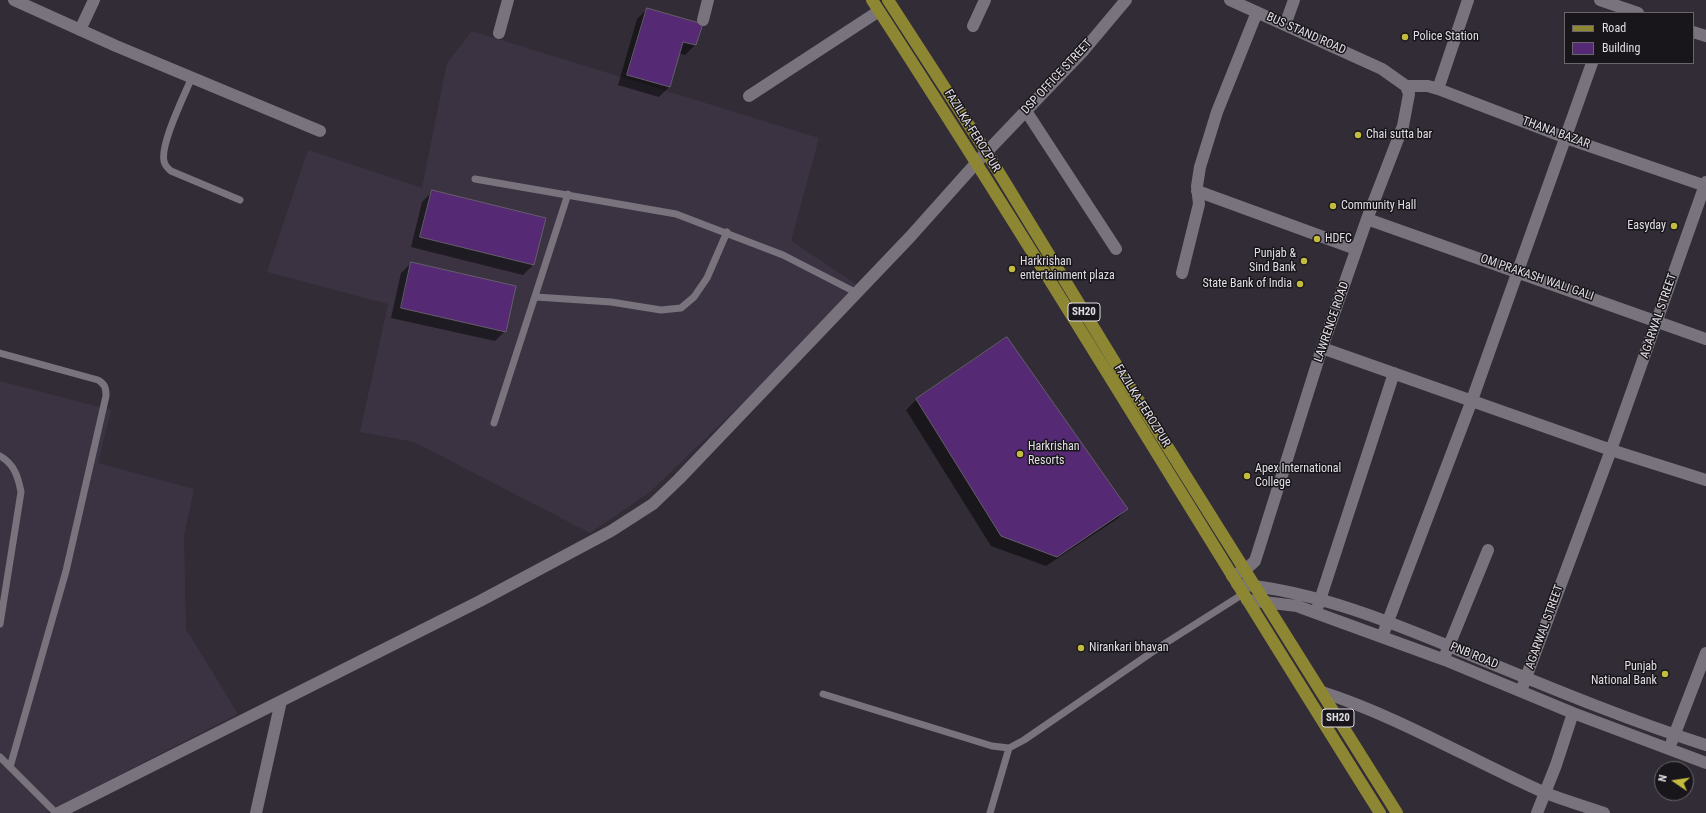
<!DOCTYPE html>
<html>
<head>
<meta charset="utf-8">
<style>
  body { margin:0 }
  #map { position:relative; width:1706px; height:813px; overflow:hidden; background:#312c36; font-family:"Roboto Condensed",sans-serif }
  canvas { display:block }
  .legend { position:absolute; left:1564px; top:12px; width:130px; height:52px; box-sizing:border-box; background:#18161a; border:1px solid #68666b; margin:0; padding:5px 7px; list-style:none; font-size:12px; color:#e1dde4 }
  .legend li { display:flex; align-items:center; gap:8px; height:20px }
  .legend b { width:20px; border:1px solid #68666b }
  .north { position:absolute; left:1654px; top:761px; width:40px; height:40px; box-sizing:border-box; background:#18161a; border:1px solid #68666b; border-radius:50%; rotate:283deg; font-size:11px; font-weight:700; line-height:16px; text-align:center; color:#e1dde4 }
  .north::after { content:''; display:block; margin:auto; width:14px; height:18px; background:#c4bc3e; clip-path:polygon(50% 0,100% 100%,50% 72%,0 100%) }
</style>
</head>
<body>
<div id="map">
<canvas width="1706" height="813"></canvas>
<ul class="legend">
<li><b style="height:5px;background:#8d8632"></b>Road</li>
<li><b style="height:11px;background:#562974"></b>Building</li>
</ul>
<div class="north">N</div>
</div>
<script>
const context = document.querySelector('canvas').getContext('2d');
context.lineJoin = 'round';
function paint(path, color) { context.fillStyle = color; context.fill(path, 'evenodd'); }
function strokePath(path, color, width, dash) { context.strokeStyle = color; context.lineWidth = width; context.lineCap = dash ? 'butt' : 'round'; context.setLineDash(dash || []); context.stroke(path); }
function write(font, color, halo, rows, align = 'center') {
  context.font = font + ' "Roboto Condensed",sans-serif'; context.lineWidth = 3; context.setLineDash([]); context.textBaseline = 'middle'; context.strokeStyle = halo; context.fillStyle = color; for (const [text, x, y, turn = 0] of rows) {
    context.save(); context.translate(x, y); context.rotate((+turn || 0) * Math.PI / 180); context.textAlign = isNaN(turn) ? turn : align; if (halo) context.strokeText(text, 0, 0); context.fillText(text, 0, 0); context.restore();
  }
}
const built = new Path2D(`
  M472,31L819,138L791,241L862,288L650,492L590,533L414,442L360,432L388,304L267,272L308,150L422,188L447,63Z
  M0,381L111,410L98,463L194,489L184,536L186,629L238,714L45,813H0Z`);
const shadow = new Path2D(`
  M647,9L701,25L695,45L685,55L679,53L669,87L659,97L618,85L637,19Z
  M432,192L533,265L523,275L411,247L422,202Z
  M411,263L505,331L495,341L391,318L401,273Z
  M1007,339L1127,509L1117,519L1046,566L991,546L906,410L916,400Z`);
const building = new Path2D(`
  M647,8L703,24L696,45L683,42L670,87L627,75Z
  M432,190L546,218L534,265L420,237Z
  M411,262L516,286L506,332L401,308Z
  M1007,337L1128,509L1057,557L1001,536L916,399Z`);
const lane = new Path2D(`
  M192,77C185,94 157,150 165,164C166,167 169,169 171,171L240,200
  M475,179L676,214L783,255L857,293
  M536,297L611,302L661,310L681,308L694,297L707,278L727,232
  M0,353L98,380C105,384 106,388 106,396L66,571L10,767
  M494,423L568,194
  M0,456C14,464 18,476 21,492L0,624
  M823,694L992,746L1009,748L1024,740L1161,646L1243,594
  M0,757L56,813
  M990,813L1009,748`);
const street = new Path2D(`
  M14,0L116,46L320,131
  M1230,0L1382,69L1406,86L1409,94L1403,126L1367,219L1322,348L1255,561L1245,570L1232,576
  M1600,0L1638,13
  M703,20L708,0
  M1285,25L1294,0
  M973,26L985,0
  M80,30L94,0
  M1693,32L1706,36
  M499,33L508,0
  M1406,86H1428L1438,89L1566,138L1706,186
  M1438,89L1468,0
  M749,96L879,11
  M1026,111L1116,249
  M1197,191L1356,249
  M1367,219L1706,339
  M1182,273L1199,204L1197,186L1200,167L1217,112L1257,12
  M1322,348L1611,450L1706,480
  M1237,584C1324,592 1405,628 1485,661C1558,691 1631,721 1706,745
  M1247,600L1297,606L1316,613L1445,660L1573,713L1706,763
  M1318,606L1394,373
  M1382,637L1472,400L1592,63
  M1446,653L1488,550
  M1521,691L1611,450L1706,182
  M1322,692C1399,717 1469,759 1543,792C1563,800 1584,806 1604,813
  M1672,741L1706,653
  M58,813L480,601L611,531L653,504L679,479L910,237L977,162L1084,50L1126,0
  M256,813L281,701
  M1537,813L1556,765L1573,713`);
const primary = new Path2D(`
  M872,0C1046,268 1210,543 1380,813
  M888,0L987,153L1122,374L1397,813`);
const markers = [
  [1405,37,4,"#c4bc3e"],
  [1358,135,4,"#c4bc3e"],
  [1333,206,4,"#c4bc3e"],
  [1674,226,4,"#c4bc3e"],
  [1317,239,4,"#c4bc3e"],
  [1304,261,4,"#c4bc3e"],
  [1012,269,4,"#c4bc3e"],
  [1300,284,4,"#c4bc3e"],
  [1020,454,4,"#c4bc3e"],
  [1247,476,4,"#c4bc3e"],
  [1081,648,4,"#c4bc3e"],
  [1665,674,4,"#c4bc3e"]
];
const shields = [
  [1084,312,32],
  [1338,718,32]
];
const shieldNames = [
  ["SH20",1084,312],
  ["SH20",1338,718]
];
const streetNames = [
  ["BUS STAND ROAD",1306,34,24],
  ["DSP OFFICE STREET",1057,77,-47],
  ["FAZILKA-FEROZPUR",972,131,58],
  ["THANA BAZAR",1556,133,20],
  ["OM PRAKASH WALI GALI",1537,278,19],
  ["AGARWAL STREET",1659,316,-71],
  ["LAWRENCE ROAD",1332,322,-71],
  ["FAZILKA-FEROZPUR",1142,406,58],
  ["AGARWAL STREET",1545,627,-70],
  ["PNB ROAD",1474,656,22]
];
const poiNames = [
  ["Police Station",1413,37],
  ["Chai sutta bar",1366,135],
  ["Community Hall",1341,206],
  ["Easyday",1666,226,"right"],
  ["HDFC",1325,239],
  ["Punjab &",1296,254,"right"],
  ["Sind Bank",1296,268,"right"],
  ["Harkrishan",1020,262],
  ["entertainment plaza",1020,276],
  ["State Bank of India",1292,284,"right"],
  ["Harkrishan",1028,447],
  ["Resorts",1028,461],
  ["Apex International",1255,469],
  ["College",1255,483],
  ["Nirankari bhavan",1089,648],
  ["Punjab",1657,667,"right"],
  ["National Bank",1657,681,"right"]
];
paint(built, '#3b3342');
paint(shadow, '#0007');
paint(building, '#562974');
strokePath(building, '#645e69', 1);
strokePath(lane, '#79737e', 7);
strokePath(street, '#79737e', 12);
strokePath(primary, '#8d8632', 12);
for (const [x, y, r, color] of markers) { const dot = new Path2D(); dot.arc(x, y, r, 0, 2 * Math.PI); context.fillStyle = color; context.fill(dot); strokePath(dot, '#18161a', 1.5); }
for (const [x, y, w] of shields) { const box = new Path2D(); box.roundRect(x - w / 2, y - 9, w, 18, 3); context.fillStyle = '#18161a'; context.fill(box); strokePath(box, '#e1dde4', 1); }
write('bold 11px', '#e1dde4', null, shieldNames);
write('12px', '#e1dde4', '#18161a', streetNames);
write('12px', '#e1dde4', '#18161a', poiNames, 'left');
</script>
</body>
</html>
